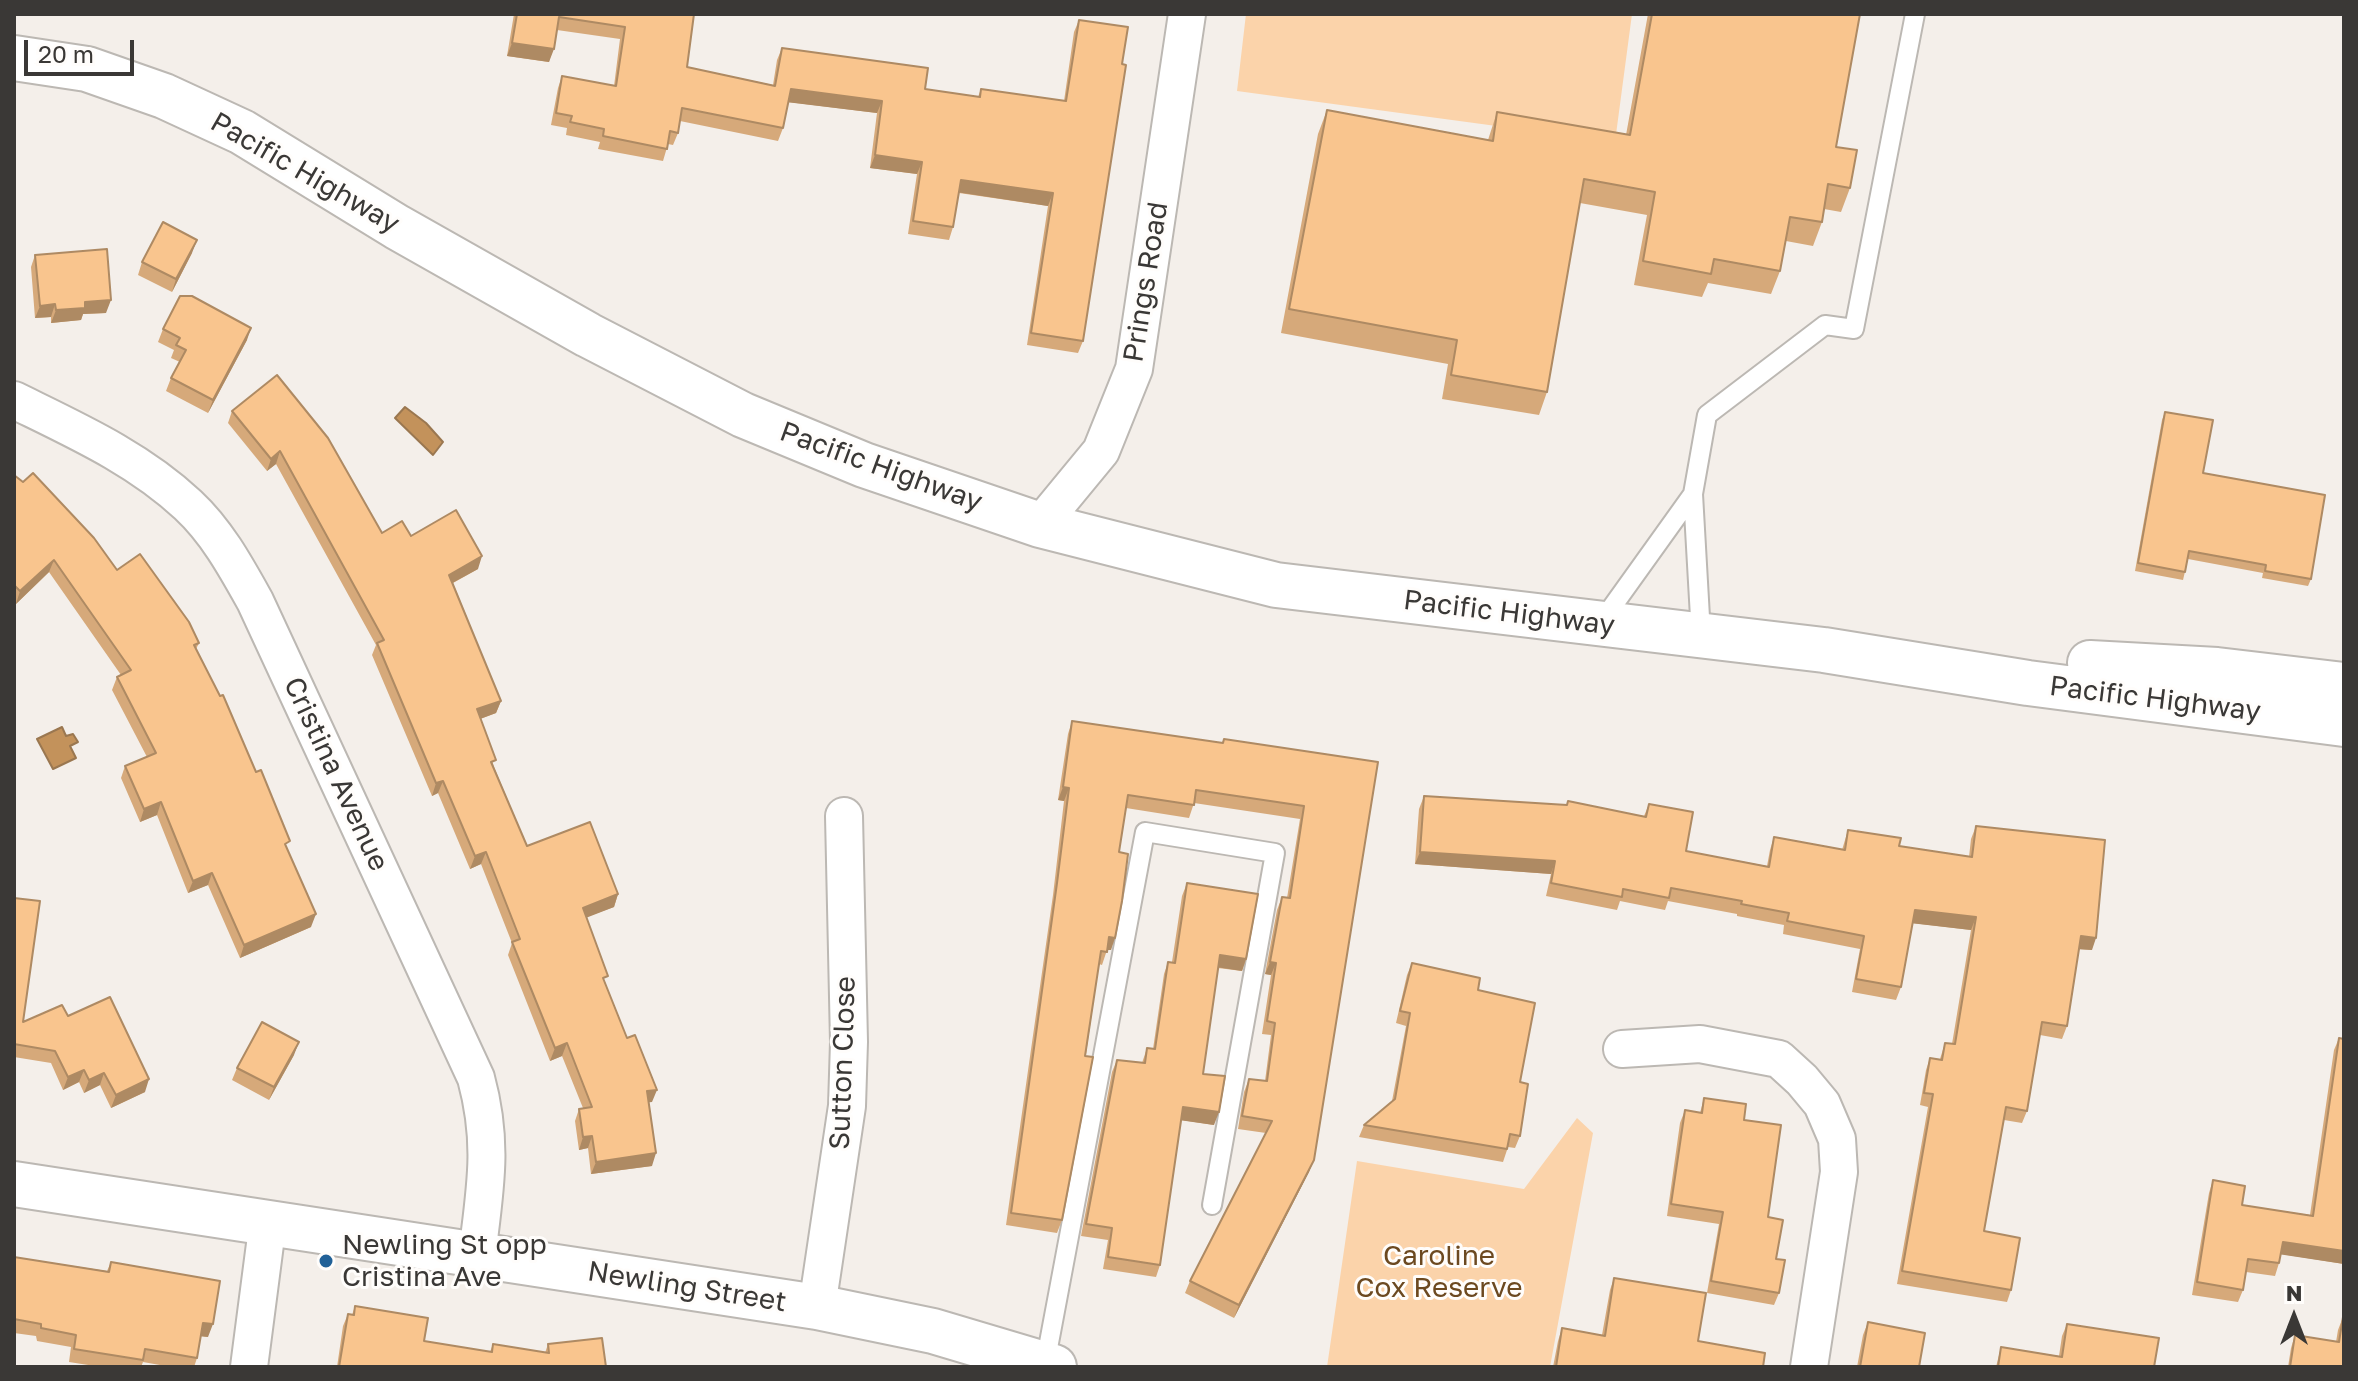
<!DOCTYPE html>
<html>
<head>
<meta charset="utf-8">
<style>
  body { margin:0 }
  #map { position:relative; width:2358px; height:1381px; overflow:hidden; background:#f4efea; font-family:"Golos Text",sans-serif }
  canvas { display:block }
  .frame { position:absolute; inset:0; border:16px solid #3a3836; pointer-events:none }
  .north { position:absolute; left:2254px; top:1277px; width:80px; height:80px; -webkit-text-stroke:6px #fffdfb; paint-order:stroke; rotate:0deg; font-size:22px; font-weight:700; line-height:32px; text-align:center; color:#3a3836 }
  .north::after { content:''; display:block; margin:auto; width:28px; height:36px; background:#3a3836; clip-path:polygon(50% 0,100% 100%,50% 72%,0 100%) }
  .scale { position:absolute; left:24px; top:40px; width:110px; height:36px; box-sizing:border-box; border:4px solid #3a3836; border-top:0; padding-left:10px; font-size:24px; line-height:28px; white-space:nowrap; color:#3a3836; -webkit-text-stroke:6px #fffdfb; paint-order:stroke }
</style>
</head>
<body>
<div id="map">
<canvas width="2358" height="1381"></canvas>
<div class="frame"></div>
<div class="north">N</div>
<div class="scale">20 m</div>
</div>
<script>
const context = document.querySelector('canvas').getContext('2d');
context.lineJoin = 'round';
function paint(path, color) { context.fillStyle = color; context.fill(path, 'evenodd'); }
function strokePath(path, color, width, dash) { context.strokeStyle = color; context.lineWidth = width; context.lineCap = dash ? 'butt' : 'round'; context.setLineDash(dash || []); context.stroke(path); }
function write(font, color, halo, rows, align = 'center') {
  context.font = font + ' "Golos Text",sans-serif'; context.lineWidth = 6; context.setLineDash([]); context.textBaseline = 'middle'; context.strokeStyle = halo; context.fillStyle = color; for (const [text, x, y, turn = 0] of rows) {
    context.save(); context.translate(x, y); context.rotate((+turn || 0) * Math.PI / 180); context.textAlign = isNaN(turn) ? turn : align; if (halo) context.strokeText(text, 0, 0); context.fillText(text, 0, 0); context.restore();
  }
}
const green = new Path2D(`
  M1246,14H1632L1615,142L1237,91Z
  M1577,1118L1593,1133L1550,1367H1327L1357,1161L1524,1189Z`);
const water = new Path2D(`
  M405,407L426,423L443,442L433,455L395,418Z
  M62,727L66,736L73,734L78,742L70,746L76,758L53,769L37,739Z`);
const service = new Path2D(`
  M1693,494L1701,635
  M1602,621L1693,494L1707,415L1825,325L1854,329L1915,14
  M1045,1364L1145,832L1275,853L1212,1205`);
const minor = new Path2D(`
  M14,400C75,430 138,458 188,505C217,532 236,567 255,601L476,1078C494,1144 485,1189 477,1255
  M1040,525L1101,451L1134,369L1187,14
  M1622,1049L1700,1044L1779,1059L1802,1080L1822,1104L1837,1139L1839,1172L1809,1367
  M817,1307L847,1106L849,1042L844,816
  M249,1367L268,1221`);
const tertiary = new Path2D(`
  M14,1184L817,1307L933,1331L1054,1367`);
const primary = new Path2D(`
  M14,58L87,69L164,96L242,132L397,227L588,335L743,415L864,465L1040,525L1276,585L1824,650L2028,683L2344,724
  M2090,663L2217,670L2344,685`);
const wall = new Path2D(`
  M514,14H694L687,67L773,85L777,60L782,48L925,89L978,97L981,89L1064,101L1074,32L1079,20L1083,341L1078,353L1027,345L1048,206L959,193L953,227L949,240L908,234L917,174L870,168L877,113L788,102L783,128L778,141L680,121L678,133L673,145L668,144L663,161L598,149L600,142L566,135L567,128L551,125L558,88L562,76L614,86L620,39L557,30L549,62L507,56Z
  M1648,14H1860L1836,147L1850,188L1841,212L1824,209L1822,222L1813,246L1786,241L1780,271L1771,294L1708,283L1702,297L1634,285L1647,215L1580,203L1547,392L1539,415L1442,399L1448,364L1281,333L1318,134L1327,110L1488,140L1497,112L1626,135Z
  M192,253L172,292L138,275L142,262Z
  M35,255L106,313L83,314L81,320L51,323V317L35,318L31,267Z
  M163,329L247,340L208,413L166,391L171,378L180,362L171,358L174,350L158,342Z
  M232,411L382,533L411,536L478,569L453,583L501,701L496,713L480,719L494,767L527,846L618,894L614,907L586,917L605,984L652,1102H649L652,1166L591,1174L588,1148L579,1150L575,1121L579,1109L583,1108L562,1056L550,1061L508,955L512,943L481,864L470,869L438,793L432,796L372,655L376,645L276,464L267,471L228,423Z
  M2165,412L2203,473L2311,579L2308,586L2262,578L2263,573L2188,559L2183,580L2135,571L2162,420Z
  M14,475L117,570L199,643L196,649L287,849L311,927L240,958L208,885L188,893L157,815L140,822L121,778L125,766L147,757L112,690L117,677L121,675L49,572L16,604L14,602Z
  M1072,721L1222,743L1224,739L1378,762L1309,1172L1234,1318L1185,1293L1190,1281L1266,1133L1238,1129L1244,1092L1249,1079L1265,1081L1271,1035L1262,1034L1271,975L1265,974L1277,910L1282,897L1287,898L1300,819L1194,803L1189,818L1126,808L1119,852L1111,950H1107L1102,965L1099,964L1062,1220L1057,1233L1006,1225L1053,895L1064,801L1058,800L1068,734Z
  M1424,796L1644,816L1649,804L1686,851L1767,866L1770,850L1774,837L1842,850L1848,830L1899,846L1969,857L1971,839L1976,826L2092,950L2079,949L2067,1026L2062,1039L2040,1035L2027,1111L2022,1123L2004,1120L1984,1231L2011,1290L2007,1302L1897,1284L1928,1107L1920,1105L1926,1070L1930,1058L1940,1059L1945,1043L1952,1044L1971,930L1912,923L1901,987L1896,1000L1852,992L1860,949L1783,934L1784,925L1737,916V914L1668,901L1665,910L1620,901L1617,910L1546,896L1551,874L1415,864L1419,809Z
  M1187,883L1246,959L1242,971L1218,968L1203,1074L1214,1125L1181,1120L1160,1265L1156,1277L1103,1269L1108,1240L1081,1236L1112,1072L1117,1060L1142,1063L1147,1048L1153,1049L1164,974L1168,962H1172L1182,896Z
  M14,898L23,1022L68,1016L145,1092L111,1108L100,1085L84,1093L79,1082L63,1090L51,1063L14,1057Z
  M1412,963L1478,990L1520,1082V1136L1515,1148L1508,1147L1503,1162L1359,1137L1364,1125L1392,1101L1406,1026L1396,1023L1407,975Z
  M2344,1034V1264L2281,1254L2279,1263L2275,1276L2246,1272L2243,1290L2238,1302L2192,1295L2209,1193L2213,1180L2242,1205L2310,1215L2334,1050L2339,1038H2343Z
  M294,1055L269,1100L232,1080L237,1068Z
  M1704,1098L1744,1120L1768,1217L1776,1259L1779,1293L1774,1305L1707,1293L1719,1224L1667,1216L1680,1123L1685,1110L1700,1113Z
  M14,1257L107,1271L111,1262L208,1337L201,1336L197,1358L194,1367H171L143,1362L141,1367H101L69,1362L71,1347L37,1341L36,1336L14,1333Z
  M1614,1278L1698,1341L1763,1367H1553L1558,1341L1562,1328L1602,1335L1610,1290Z
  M355,1306L424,1341L490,1352L493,1344L545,1353L548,1344L606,1367H337L343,1326L348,1314L352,1315Z
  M2343,1317L2344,1367H2288L2291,1348L2295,1335L2336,1342L2338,1330Z
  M1868,1322L1919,1367H1857L1863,1335Z
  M2067,1324L2154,1367H1996L2001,1347L2059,1356L2062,1336Z`);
const shadedWall = new Path2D(`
  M512,43L554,49L549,62L507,56Z
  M791,89L882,101L877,113L786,102Z
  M875,155L922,162L917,174L870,168Z
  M961,180L1053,193L1048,206L956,192Z
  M197,240L192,253L172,292L176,279Z
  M111,300L106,313L83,314L81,320L51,323L56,310L85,302Z
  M55,304L51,317L35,318L40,306Z
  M251,328L247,340L208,413L213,400Z
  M280,451L276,464L267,471L271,459Z
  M482,556L478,569L445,587L449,575Z
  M54,560L49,572L16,604L20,591Z
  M501,701L496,713L472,722L477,709Z
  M443,781L438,793L432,796L436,783Z
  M1063,787L1069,788L1064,801L1058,800Z
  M161,802L157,815L140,822L144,809Z
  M486,852L481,864L470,869L475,856Z
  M1420,852L1555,861L1551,874L1415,864Z
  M212,873L208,885L188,893L193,881Z
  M618,894L614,907L578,921L583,908Z
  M1915,910L1976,917L1971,930L1910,923Z
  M316,914L311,927L240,958L244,945Z
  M2081,936L2096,938L2092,950L2076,949Z
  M1109,937L1115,938L1111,950H1104Z
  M1220,955L1246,959L1242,971L1216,967Z
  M1270,962L1276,963L1271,975L1265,974Z
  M299,1042L294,1055L269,1100L274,1087Z
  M567,1043L562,1056L550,1061L555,1048Z
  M84,1070L79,1082L63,1090L68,1077Z
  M104,1073L100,1085L84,1093L89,1080Z
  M149,1079L145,1092L111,1108L116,1095Z
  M657,1090L652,1102L643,1103L647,1091Z
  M1183,1107L1219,1112L1214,1125L1179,1120Z
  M592,1136L588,1148L579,1150L583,1137Z
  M656,1153L652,1166L591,1174L596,1162Z
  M1314,1160L1309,1172L1234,1318L1239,1305Z
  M2283,1242L2344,1251V1264L2278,1254Z
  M203,1323L213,1324L208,1337L198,1336Z`);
const building = new Path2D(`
  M517,14H694L687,67L775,86L782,48L928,68L925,89L980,97L981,89L1066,101L1079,20L1128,27L1122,64L1126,65L1083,341L1031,333L1053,193L961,180L953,227L913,221L922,162L875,155L882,101L791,89L783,128L682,108L678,133L670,131L667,149L603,136L604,129L570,122L572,116L556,113L562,76L616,86L625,27L559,17L554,49L512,43Z
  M1652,14H1860L1836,147L1857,150L1850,188L1828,184L1822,222L1790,217L1780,271L1714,259L1711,274L1643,261L1655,192L1584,179L1547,392L1451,375L1457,340L1289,309L1327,110L1493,141L1497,112L1630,135Z
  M163,222L197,240L176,279L142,262Z
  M107,249L111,300L85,302V308L56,310L55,304L40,306L35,255Z
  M180,296H192L251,328L213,400L171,378L186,350L176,345L180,338L163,329Z
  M277,375L328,438L382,533L402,521L411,536L456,510L482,556L449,575L501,701L477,709L496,760L491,762L527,846L590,822L618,894L583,908L608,976L603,978L627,1038L635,1035L657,1090L647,1091L656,1153L596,1162L592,1136L583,1137L579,1109L592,1107L567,1043L555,1048L512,942L520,939L486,852L475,856L443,781L436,783L377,643L384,640L280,451L271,459L232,411Z
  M2165,412L2213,420L2203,473L2325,495L2311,579L2265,571L2266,565L2189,551L2185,572L2138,563Z
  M33,473L94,538L117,570L140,554L189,622L199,643L194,645L220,696L223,695L256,772L261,770L290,841L285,844L316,914L244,945L212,873L193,881L161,802L144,809L125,766L156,753L117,677L131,670L54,560L20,591L14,585V475L23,482Z
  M1072,721L1223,743L1224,739L1378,762L1314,1160L1239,1305L1190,1281L1272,1121L1242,1116L1249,1079L1267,1081L1275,1023L1267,1021L1276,963L1270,962L1282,897L1290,898L1304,806L1196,790L1194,805L1128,795L1119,852L1128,854L1122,901L1115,938L1109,937L1107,952L1101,951L1085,1056L1093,1057L1062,1220L1011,1213L1057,883L1069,788L1063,787Z
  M1424,796L1567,805L1568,801L1646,817L1649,804L1693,812L1686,851L1769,867L1774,837L1845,850L1848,830L1901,838L1899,846L1972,857L1976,826L2105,840L2096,938L2081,936L2067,1026L2042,1022L2027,1111L2006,1107L1984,1231L2020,1238L2011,1290L1902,1271L1933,1094L1924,1093L1930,1058L1942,1060L1945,1043L1955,1044L1976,917L1915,910L1901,987L1856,979L1864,936L1787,921L1789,913L1741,904L1742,901L1671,888L1669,898L1623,889L1622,897L1551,883L1555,861L1420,852Z
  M1187,883L1258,894L1246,959L1220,955L1203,1074L1225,1076L1219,1112L1183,1107L1160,1265L1108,1257L1112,1228L1086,1224L1117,1060L1145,1063L1147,1048L1155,1049L1168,962L1175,963Z
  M14,898L40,901L23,1022L62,1005L68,1016L110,997L149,1079L116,1095L104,1073L89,1080L84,1070L68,1077L55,1051L14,1044Z
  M1412,963L1480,978L1478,990L1535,1003L1520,1082L1528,1084L1520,1136L1510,1134L1507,1149L1364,1125L1395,1099L1410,1013L1400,1011Z
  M262,1022L299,1042L274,1087L237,1068Z
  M2339,1038L2344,1039V1251L2283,1242L2279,1263L2248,1259L2243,1290L2197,1282L2213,1180L2245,1186L2242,1205L2313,1216Z
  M1704,1098L1746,1104L1744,1120L1781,1125L1768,1217L1783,1220L1776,1259L1785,1260L1779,1293L1711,1281L1723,1212L1671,1204L1685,1110L1702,1113Z
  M14,1257L109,1272L111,1262L220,1281L213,1324L203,1323L197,1358L145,1349L143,1360L74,1349L76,1335L41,1328V1324L14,1319Z
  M1614,1278L1706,1293L1698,1341L1765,1353L1763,1367H1556L1562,1328L1605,1336Z
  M355,1306L428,1318L424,1341L492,1352L493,1344L549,1353L548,1344L602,1338L606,1367H339L348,1314L354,1315Z
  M2343,1317L2344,1318V1367H2290L2295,1335L2339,1342Z
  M1868,1322L1925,1333L1919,1367H1860Z
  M2067,1324L2159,1338L2154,1367H1998L2001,1347L2062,1357Z`);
const markers = [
  [326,1261,8,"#216197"]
];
const streetNames = [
  ["Pacific Highway",305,173,30],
  ["Prings Road",1146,282,-81],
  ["Pacific Highway",881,467,20],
  ["Pacific Highway",1509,613,7],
  ["Pacific Highway",2155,699,7],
  ["Cristina Avenue",336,774,65],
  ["Sutton Close",843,1063,-88],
  ["Newling Street",687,1287,9]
];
const poiNames = [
  ["Newling St opp",342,1245],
  ["Cristina Ave",342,1277]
];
const parkNames = [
  ["Caroline",1439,1256],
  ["Cox Reserve",1439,1288]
];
paint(green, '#fbd3aa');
paint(water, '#c3925b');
strokePath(water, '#9a7750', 2);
strokePath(service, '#bcb8b3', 22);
strokePath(minor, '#bcb8b3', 40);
strokePath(tertiary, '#bcb8b3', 48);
strokePath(primary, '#bcb8b3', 48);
strokePath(service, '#fff', 18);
strokePath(minor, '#fff', 36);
strokePath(tertiary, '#fff', 44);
strokePath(primary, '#fff', 44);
paint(wall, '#d6a97a');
paint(shadedWall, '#ae8a63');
paint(building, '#f9c58e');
strokePath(building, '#ae8a63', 2);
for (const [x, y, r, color] of markers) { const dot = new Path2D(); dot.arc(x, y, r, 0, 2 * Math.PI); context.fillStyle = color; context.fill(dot); strokePath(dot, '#fffdfb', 3); }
write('28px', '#3a3836', '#fffdfb', streetNames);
write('28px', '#3a3836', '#fffdfb', poiNames, 'left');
write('28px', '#6c4920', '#fffdfb', parkNames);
</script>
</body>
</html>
